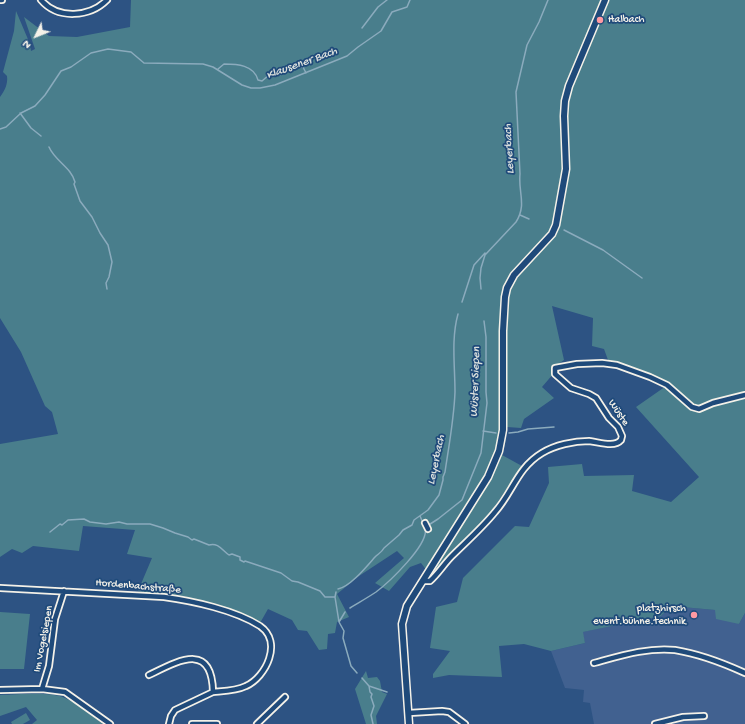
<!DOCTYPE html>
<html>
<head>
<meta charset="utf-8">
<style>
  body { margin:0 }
  #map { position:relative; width:745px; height:724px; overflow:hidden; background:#2d5383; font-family:"Gochi Hand",sans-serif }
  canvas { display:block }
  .north { position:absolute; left:16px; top:16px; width:40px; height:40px; -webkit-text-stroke:3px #1f4a7a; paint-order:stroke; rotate:227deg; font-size:11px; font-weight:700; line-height:16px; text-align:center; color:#f4f1e8 }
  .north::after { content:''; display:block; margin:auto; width:14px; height:18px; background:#f4f1e8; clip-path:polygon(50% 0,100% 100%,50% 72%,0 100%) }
</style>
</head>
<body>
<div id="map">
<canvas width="745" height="724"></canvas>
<div class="north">N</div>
</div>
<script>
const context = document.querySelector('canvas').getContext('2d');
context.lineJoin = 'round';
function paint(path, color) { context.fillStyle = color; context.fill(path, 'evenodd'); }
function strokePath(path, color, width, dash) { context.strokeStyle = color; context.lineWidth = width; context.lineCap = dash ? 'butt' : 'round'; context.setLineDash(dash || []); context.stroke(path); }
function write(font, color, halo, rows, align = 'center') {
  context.font = font + ' "Gochi Hand",sans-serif'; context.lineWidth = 3.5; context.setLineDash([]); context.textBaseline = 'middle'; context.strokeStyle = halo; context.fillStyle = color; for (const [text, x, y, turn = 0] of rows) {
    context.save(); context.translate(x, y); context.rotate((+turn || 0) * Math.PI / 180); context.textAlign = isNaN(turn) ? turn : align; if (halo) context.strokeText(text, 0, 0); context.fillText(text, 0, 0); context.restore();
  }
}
const built = new Path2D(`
  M671,606L715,610L739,624L745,613V724H594L590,703L583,702L584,690L565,688L551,651L585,643L582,632L661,616Z`);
const green = new Path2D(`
  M131,0H745V613L739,624L716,619L715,610L671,606L661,616L583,632L585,643L551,651L524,644L499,646L502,677L449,675L433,678V674L450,651L430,648L436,607L457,602L463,578L515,526L529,527L549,483L548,467L582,464L584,476L634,475L632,491L671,502L699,477L636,407L669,384L662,380L608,360L604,349L592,346L593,318L552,306L564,360L554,367V373L542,387L554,398L524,419L521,428L507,427L505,444L502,455L522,466L487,518L430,575L421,563L410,567L389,591L375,583L404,558L397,551L359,576L337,594L349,617L337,622L335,633L328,634L327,649L319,650L307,631L298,630L292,620L268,609L260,623C225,608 193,594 154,593L215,608L138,591L152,558L127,554L135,530L83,526L79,551L33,546L22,553L12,549L0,557V444L58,434L52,412L45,406L21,352L0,318V97C5,90 8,84 7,76L3,72L14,31L16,11L30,44L31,51L35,49L24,17L49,36L77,37L130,27Z
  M0,612L30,614L24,669H0Z
  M366,671L368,678L377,677L380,681L382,692L387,694L376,716L377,724H366L355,689Z
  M0,695C18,695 49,691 65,698C79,704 91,715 103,724H32L37,720L26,707L0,716Z
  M26,713L30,720L23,724H12L11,722Z`);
const stream = new Path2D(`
  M362,28L378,7L387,0
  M218,69L224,64C237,64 254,65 258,80L262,81L269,75C283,78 290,67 303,67L306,73
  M20,113L31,128L41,136
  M0,129L6,127L21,113L35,106L45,95L61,71L71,67L91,53L108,49L131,52L144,63L203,64L213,67L242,85L251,88H260L275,85L347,56L358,47L381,31L392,12L407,7L410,0
  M49,147C55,161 71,167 75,182L74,184L80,201L92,217L100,233L108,245L112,262L109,277L106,283L107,289
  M520,215L529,219
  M564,230L603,250L642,278
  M481,289L480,278L481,268L485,255L516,222C527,205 518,192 520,174L516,92L527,45L539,22L548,0
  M462,302L474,265L485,253
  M483,431L496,433
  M509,433L518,432L528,429L554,427
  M420,516L423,523
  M427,526L438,519L462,500L481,453L487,403L486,392V337L484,321
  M50,532L60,524L62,525L68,520L84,519L90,522L106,524L119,522L127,524H150L163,528L175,533L188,537L192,540L194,539L209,545C218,542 223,551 229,555L232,554L240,557V560L244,562L245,561L281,573L292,581L298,582L320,591L325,597H335
  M338,589C350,587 367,566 375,557C378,554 382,552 384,548L399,535L403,530L412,525L414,520L428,510L439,495L443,480V477L445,472C449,445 454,419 455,392C455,366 451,339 458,314
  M336,592L335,597L339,622
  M350,608C358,603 367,598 376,592C388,583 430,544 425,528
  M345,612L339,622L344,631L343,638L351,666L357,673
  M362,678L369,686L370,692L372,694L371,697L374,706L371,715L373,724
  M369,686L387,692`);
const minor = new Path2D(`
  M0,0H2
  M41,0C58,20 90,17 107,0
  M425,523L428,529
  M423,581H430C438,574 444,564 452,556C466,542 482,528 495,512C513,492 517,468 542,453C555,445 574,441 589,441C599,442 614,448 621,440L622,436L618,427L609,418L596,398L589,394L571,388L555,374V368L577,364L602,363L617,365L650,377L667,385L692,407L699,409L713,403L745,395
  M0,588L164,597C193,601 235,610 260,626C283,642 266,677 246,686C236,691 224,691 213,692
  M594,663C620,656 648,647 675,650C700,654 723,663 745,673
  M149,675C178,661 212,641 213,692L175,710L171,716L169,724
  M42,689L49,666L55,619L64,591
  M0,690L42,689L65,692L110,724
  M409,713L442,711L449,712L465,724
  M192,724H217
  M257,724L285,697
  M655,724L683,717L704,716`);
const secondary = new Path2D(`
  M409,724L402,624L407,606L412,598L488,477L499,451L503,430V331L505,297L507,288L514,275L552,234L556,225L566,169L564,116L565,101L569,86L605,0`);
const markers = [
  [600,20,4,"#ff9aa2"],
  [694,615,4,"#ff9aa2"]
];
const poiNames = [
  ["Halbach",608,20],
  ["platzhirsch",686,609,"right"],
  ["event.bühne.technik",686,622,"right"]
];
const streetNames = [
  ["Wüste",618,413,56],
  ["Hordenbachstraße",138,587,5],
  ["Im Vogelsiepen",44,639,-79]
];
const waterNames = [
  ["Klausener Bach",302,64,-20],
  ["Leyerbach",510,149,-93],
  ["Wüster Siepen",476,382,-88],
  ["Leyerbach",437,460,-78]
];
paint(built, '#416190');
paint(green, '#497e8c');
strokePath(stream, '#8babbd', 1.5);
strokePath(minor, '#f4f1e8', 8);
strokePath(secondary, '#f4f1e8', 9);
strokePath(minor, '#1f4a7a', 4.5);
strokePath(secondary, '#1f4a7a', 6);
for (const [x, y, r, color] of markers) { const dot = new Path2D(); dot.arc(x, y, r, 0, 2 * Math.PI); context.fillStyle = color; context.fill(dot); strokePath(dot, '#1f4a7a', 1.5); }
write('11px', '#f4f1e8', '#1f4a7a', poiNames, 'left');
write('11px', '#f4f1e8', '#1f4a7a', streetNames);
write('italic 12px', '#dadfdd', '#1f4a7a', waterNames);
</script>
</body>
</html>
